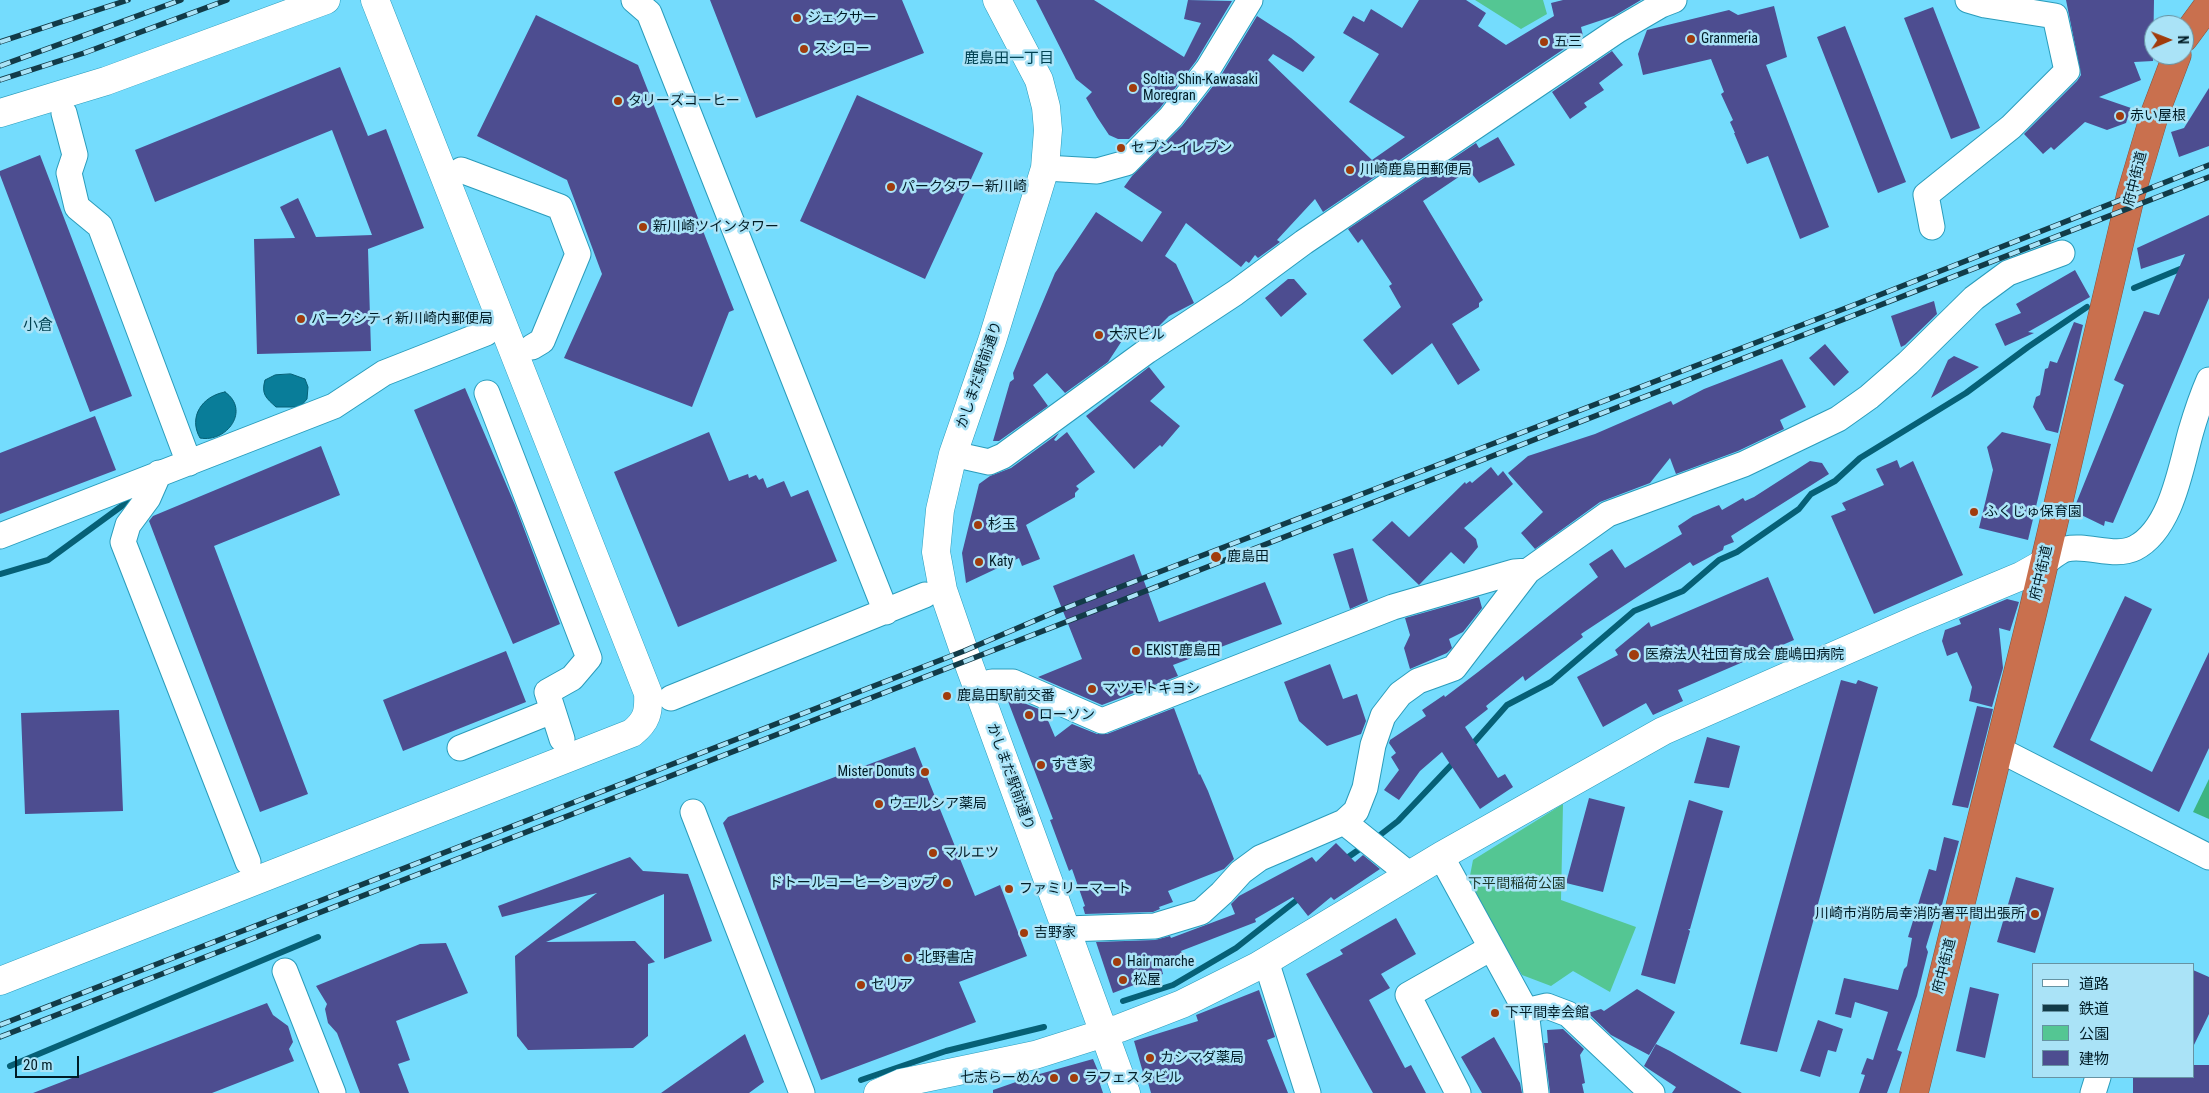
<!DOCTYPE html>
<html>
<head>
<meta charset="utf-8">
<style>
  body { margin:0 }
  #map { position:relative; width:2209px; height:1093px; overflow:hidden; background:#74dcfd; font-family:"Roboto Condensed","Noto Sans JP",sans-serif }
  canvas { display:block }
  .legend { position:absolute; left:2032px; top:963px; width:162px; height:115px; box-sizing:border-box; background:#aae3f7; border:1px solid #6693a3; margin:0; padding:6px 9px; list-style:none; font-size:15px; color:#001c26 }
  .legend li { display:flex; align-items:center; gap:10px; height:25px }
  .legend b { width:25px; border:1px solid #6693a3 }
  .north { position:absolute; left:2144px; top:15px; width:50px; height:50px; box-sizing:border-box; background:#aae3f7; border:1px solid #6693a3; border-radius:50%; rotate:89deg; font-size:14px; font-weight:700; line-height:20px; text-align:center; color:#001c26 }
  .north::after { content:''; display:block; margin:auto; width:18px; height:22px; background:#a13c0c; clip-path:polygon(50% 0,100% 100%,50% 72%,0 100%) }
  .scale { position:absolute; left:15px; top:1056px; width:64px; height:22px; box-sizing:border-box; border:2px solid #001c26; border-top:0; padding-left:6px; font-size:15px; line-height:18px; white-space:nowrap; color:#001c26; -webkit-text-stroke:4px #aae3f7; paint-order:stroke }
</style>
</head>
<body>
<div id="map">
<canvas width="2209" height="1093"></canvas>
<ul class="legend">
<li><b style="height:6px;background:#fff"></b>道路</li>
<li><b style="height:6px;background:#123b48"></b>鉄道</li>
<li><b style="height:14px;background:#54c693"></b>公園</li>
<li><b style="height:14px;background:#4d4d90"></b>建物</li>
</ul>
<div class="north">N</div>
<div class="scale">20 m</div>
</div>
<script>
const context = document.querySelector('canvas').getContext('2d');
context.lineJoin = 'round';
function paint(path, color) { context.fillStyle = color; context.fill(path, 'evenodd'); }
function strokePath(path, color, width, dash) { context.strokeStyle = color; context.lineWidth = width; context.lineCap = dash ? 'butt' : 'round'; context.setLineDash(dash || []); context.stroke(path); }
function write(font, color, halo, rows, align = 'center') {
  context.font = font + ' "Roboto Condensed","Noto Sans JP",sans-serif'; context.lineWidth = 5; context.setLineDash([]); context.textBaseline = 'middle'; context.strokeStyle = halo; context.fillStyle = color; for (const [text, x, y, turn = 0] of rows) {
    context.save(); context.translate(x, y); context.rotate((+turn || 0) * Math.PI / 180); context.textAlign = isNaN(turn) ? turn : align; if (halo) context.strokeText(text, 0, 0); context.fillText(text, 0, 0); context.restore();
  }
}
const green = new Path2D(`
  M1475,0H1543L1547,14L1521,29Z
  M1563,804L1561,900L1636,927L1610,992L1573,971L1551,986L1522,975L1468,886L1473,860Z`);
const forest = new Path2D(`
  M2209,779V819L2193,812Z`);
const water = new Path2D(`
  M291,374L305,379L308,387L307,399L300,407H276C266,398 261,394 265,380L275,375Z
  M225,392C251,410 227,443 200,438C188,417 202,396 225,392Z`);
const stream = new Path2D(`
  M2134,288L2185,267
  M0,574L48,560L130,500
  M1470,747L1507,705L1551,682L1634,611L1683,591L1719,560L1737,552L1799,509L1811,494L1835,481L1860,458L1966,393L2028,347L2087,307
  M1375,839L1398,821L1455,761
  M1344,860L1364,846
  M1123,1001L1173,985L1236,948L1302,896
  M10,1066L318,937
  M861,1080L946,1051L1044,1027`);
const building = new Path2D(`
  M710,0H902L924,53L756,118Z
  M1036,0H1094L1184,57L1201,23L1184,19L1188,0L1232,1L1196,61L1160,108L1129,139H1118L1109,135L1097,117L1086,98L1092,92L1076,79Z
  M1419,0H1466L1486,13L1478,26L1506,45L1554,16L1551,3L1563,0H1641L1614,16L1581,27L1583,36L1323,212L1315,199L1277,240L1280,242L1258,258L1255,255L1249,263L1246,261L1241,267L1186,223L1165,256L1176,264L1194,303L1169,316L1159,326L1141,338L1131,327L1108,362L1065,393L1047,373L1033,385L1048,406L999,441H993L1010,382L1014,379L1013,373L1055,273L1096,212L1142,242L1162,212L1124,187L1132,176L1182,126L1220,77L1257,16L1291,38L1315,57L1303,72L1273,54L1268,60L1372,160L1405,137L1349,102L1379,54L1343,33L1353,16L1364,22L1371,9L1402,28Z
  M2066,0H2154L2153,61L2134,62L2141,80L2099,97L2131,108L2126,123L2107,130L2085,122L2054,150L2051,147L2043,154L2024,134L2077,81L2081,75Z
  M1774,6L1787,57L1766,65L1829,227L1800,239L1768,156L1747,164L1734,133H1735L1730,122L1733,120L1721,94L1724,92L1711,59L1643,75L1638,54L1647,30L1729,10L1738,15Z
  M1933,7L1980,128L1951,139L1904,18Z
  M536,15L638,65L734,310L729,312L692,407L564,358L602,274L567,180L477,136Z
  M1845,26L1906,182L1878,193L1817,37Z
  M1612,51L1623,65L1599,83L1604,90L1584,103L1587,107L1570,119L1552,92Z
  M340,67L368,136L386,129L424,228L368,249L371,351L257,354L254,239L295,238L280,207L298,198L316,237L372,235L332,130L155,202L135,150Z
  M2209,88V146L2179,157L2171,132L2184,128Z
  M857,95L983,153L925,279L800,221Z
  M1498,137L1515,165L1479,183L1469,170L1423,201L1483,300L1479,303V307L1452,324L1480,370L1458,385L1432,343L1392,375L1363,340L1401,307L1389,286L1392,284L1362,239L1358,243L1348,229L1476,143L1479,148Z
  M40,155L132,396L90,412L0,175V171Z
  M2209,215V298L2113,523L2105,521L2104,526L2073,511L2124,385L2114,380L2144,311L2159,315L2185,254L2141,269L2137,248Z
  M2075,270L2090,297L2028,332L2034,333L2005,346L1995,324L2021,313L2016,304Z
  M1288,279H1294L1307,294L1281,317L1265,298Z
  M1934,301L1937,314L1905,345L1901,347L1891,316Z
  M2074,322L2083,325L2058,433L2046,430L2033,407L2036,397L2040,395L2045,369L2048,368L2050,361L2057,363Z
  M1825,344L1849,372L1834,386L1809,358Z
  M1954,356L1979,367L1931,398L1948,360Z
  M1782,359L1806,407L1780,420L1784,429L1738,451L1676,474L1670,458L1650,483L1600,502L1535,549L1521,533L1543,512L1508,473L1528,456L1595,434L1671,401L1673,405L1704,389Z
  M1149,367L1165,387L1150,401L1180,426L1162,447L1160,445L1134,469L1086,416Z
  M465,388L515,505L560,624L513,644L414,410Z
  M95,416L116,470L0,514V453Z
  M709,432L729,481L748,474L749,478L756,475L759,480L763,478L767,488L784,481L791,497L808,490L837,561L678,627L614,472Z
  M1067,432L1095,472L1076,486L1079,489L1075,493V497L1026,525L1040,559L1022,566L1019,558L966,583L962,553L979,484L990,476L1011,468L1059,433L1054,440L1056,441Z
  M2002,432L2051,444L2028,540L1979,528L1993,470L1987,447Z
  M321,446L340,495L214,546L308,794L260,812L149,521L153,516Z
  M1897,460L1900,468L1913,461L1963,575L1874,614L1831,516L1846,510L1842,503L1884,485L1876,469Z
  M1810,461L1822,463L1829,474L1731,536L1734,542L1724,546L1723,550L1693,566L1690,562L1581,634L1583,637L1525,681L1523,676L1486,706L1488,709L1465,727L1498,778L1505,774L1513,787L1480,809L1442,752L1420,771L1399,800L1384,790L1399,770L1391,757L1396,753L1389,743L1390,740L1426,716L1422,710L1444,695L1445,697L1478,672L1598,577L1589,564L1612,549L1625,568L1682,534L1678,526L1693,516L1719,505L1722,510L1743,498L1745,501L1754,497Z
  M1491,467L1498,476L1503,471L1513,484L1471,522L1470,520L1471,522L1464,528L1476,539L1478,547L1464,564L1451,552L1419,585L1372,540L1392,521L1409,537L1465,482L1466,484L1470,481L1472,483Z
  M1353,548L1368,601L1350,609L1333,554Z
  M1134,554L1159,622L1265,582L1282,624L1173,665L1178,676L1102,705L1038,677L1082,659L1053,586Z
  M1768,577L1794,640L1678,690L1683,701L1653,715L1646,703L1603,727L1577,677L1618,655L1615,650L1649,622L1651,627Z
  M2125,596L2152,609L2090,740L2152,772L2209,652V748L2179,812L2053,747Z
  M1479,597L1482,608L1463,632L1449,639L1452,648L1447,653L1410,669L1404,648L1410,635L1405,618Z
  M2007,599L2019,602L2010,631L1999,628L2003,668L1992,707L1969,701L1972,687L1957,652L1947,656L1942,641L1945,630L1961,624L1959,619Z
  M506,651L526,702L403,751L383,700Z
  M1330,664L1343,699L1357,694L1366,721L1361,734L1327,746L1299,721L1284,682Z
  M1841,680L1856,684L1858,680L1878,687L1777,1052L1740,1044Z
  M1006,696L1044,711L1055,737L1072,724L1097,734H1107L1174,708L1199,775L1200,774L1208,791L1234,859L1224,869L1168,891L1173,902L1159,907L1160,909L1153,912L1085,914L1083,907L1085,906L1072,869L1069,871L1050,820L1053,819Z
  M1977,706L1993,709L1968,808L1952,805Z
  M119,710L123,811L25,814L21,713Z
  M1707,737L1740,746L1729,788L1694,783Z
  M915,747L975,896L1000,885L1027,956L959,982L976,1022L821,1080L723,823L728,817Z
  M1589,798L1625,807L1603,892L1566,883Z
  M1689,800L1723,811L1690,929H1688L1690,931L1675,984L1641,975Z
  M1944,837L1959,841L1940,912L1936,914L1926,947L1928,952L1917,996L1897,1050L1902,1052L1887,1093H1859L1865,1075L1861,1074L1867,1058L1873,1060L1888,1012L1855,1002L1851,1018L1835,1014L1844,978L1898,990L1904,969L1907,966L1912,938L1908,937L1929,869L1936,871Z
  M1336,843L1355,862L1363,855L1380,869L1334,900L1331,897L1308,916L1293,897L1255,919L1256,922L1181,951L1182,953L1173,957L1174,961L1161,966L1163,974L1113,993L1096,942L1155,940L1170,936L1171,938L1235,914L1231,904L1239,896L1312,857L1316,862Z
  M630,857L643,871L688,874L712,941L664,959V894L546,942L635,941L655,962L648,964V1036L633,1048L528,1050L517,1036L515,956L597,893L502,917L498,906Z
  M2016,877L2054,888L2035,953L1997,942Z
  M1396,918L1416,954L1381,974L1390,988L1369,1000L1405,1068L1411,1065L1426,1093H1373L1306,974L1343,954L1340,950Z
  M446,943L468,993L396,1021L410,1060L398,1064L409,1093H360L337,1033L328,1023L325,1009L327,1004L316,986L420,944Z
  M2193,970L2209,977V1014L2193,1047Z
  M1970,987L1999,994L1985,1058L1956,1051Z
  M1637,989L1675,1012L1649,1055L1611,1035L1588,1013L1601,1009L1604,1011Z
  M1259,990L1275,1037L1267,1040L1288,1093H1151L1148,1082L1146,1083L1134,1041L1198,1021L1196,1015Z
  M267,1003L273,1015L288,1026L293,1042L289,1049L294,1061L212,1093H33Z
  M1818,1020L1843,1029L1836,1052L1828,1050L1820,1077L1800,1071Z
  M1563,1029L1584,1049L1580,1055L1585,1083L1582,1084L1584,1093H1550L1544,1043H1548L1547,1030Z
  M745,1034L764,1082L749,1093H661Z
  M1494,1037L1520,1083L1522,1093H1482L1461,1057Z
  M1656,1044L1670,1051L1742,1093H1672L1676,1087L1644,1066Z
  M1093,1059L1103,1083L1100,1084L1103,1093H993V1090L1036,1075Z
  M2193,1065H2209V1093H2133V1077H2193Z`);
const street = new Path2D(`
  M634,0L649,13L886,612
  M64,113L75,155L69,173L77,207L100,226L189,463
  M1045,168L1097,171L1126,163L1171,117L1208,69L1250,0
  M461,170L560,207L578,254L542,341L532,347
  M1932,227L1926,195L2011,127L2067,71L2055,16L1985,5L1968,0
  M487,393L589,658L572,678L547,692L562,739
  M953,454L989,462L1003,456L1147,351L1235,293L1304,242L1618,30L1661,5L1674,0
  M159,473L148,498L128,525L123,542L248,862
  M0,536L334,406L384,373L486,333
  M2044,563C2050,559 2059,551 2066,549C2087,544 2115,558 2135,548C2172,529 2181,466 2191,431C2196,414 2202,396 2209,380
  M976,686L992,682H1013L1102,721L1393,607L1514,572L1528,571
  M671,698L925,595
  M460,748L552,711
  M1998,749L2209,857
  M693,812L802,1093
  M1344,822L1410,875
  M1441,856L1526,1011L1536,1093
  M1066,929L1155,926L1201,912L1222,893L1241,872L1260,858L1344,822L1356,811L1365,788L1373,745L1383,716L1400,694L1418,681L1454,668L1528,571L1608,514L1744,464L1838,419L1869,397L1908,363L1974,298L2008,273L2062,253
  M1266,961L1308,1093
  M285,971L333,1093
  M1526,1011L1547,1006L1568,1014L1652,1093
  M1458,1093L1408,995L1491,948
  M2093,1093L2098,1077`);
const secondary = new Path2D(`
  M997,0L1039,80L1046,107L1048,130L1045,168L992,341L953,454L940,510L936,552L943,590L964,651L1126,1093
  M0,113L106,81L326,0
  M0,981L632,733C647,721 649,712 648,693L375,0
  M878,1093L901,1083L1035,1055L1120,1028L1182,1004L1258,966L1441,856L1663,731L1913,621L2021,576L2044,563`);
const highway = new Path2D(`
  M2184,38L2209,4
  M1914,1093L2033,611L2131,194L2155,113L2177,55`);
const rail = new Path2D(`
  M0,42L128,0
  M0,66L181,0
  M0,80L84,53L227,0
  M0,1025L964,651L1055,612L1859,303L2209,165
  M0,1037L2209,177`);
const markers = [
  [797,18,5,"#a13c0c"],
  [1691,39,5,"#a13c0c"],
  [1544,42,5,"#a13c0c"],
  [804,49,5,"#a13c0c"],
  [1133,88,5,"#a13c0c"],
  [618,101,5,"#a13c0c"],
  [2120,116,5,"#a13c0c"],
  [1121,148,5,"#a13c0c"],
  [1350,170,5,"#a13c0c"],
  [891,187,5,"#a13c0c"],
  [643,227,5,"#a13c0c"],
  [301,319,5,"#a13c0c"],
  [1099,335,5,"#a13c0c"],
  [1974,512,5,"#a13c0c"],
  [978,525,5,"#a13c0c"],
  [1216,557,6,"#a13c0c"],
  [979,562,5,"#a13c0c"],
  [1136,651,5,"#a13c0c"],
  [1634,655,6,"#a13c0c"],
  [1092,689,5,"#a13c0c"],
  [947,696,5,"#a13c0c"],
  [1029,715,5,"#a13c0c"],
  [1041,765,5,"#a13c0c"],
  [925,772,5,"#a13c0c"],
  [879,804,5,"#a13c0c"],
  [933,853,5,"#a13c0c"],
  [947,883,5,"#a13c0c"],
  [1009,889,5,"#a13c0c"],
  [2035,914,5,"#a13c0c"],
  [1024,933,5,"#a13c0c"],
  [908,958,5,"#a13c0c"],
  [1117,962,5,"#a13c0c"],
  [1123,980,5,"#a13c0c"],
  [861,985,5,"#a13c0c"],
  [1495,1013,5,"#a13c0c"],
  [1150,1058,5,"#a13c0c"],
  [1054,1078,5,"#a13c0c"],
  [1074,1078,5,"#a13c0c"]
];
const poiNames = [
  ["ジェクサー",807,18],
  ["Granmeria",1701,39],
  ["五三",1554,42],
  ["スシロー",814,49],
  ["Soltia Shin-Kawasaki",1143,80],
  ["Moregran",1143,96],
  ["タリーズコーヒー",628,101],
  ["赤い屋根",2130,116],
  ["セブン-イレブン",1131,148],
  ["川崎鹿島田郵便局",1360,170],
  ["パークタワー新川崎",901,187],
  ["新川崎ツインタワー",653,227],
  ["パークシティ新川崎内郵便局",311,319],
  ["大沢ビル",1109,335],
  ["ふくじゅ保育園",1984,512],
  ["杉玉",988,525],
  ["鹿島田",1227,557],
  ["Katy",989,562],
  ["EKIST鹿島田",1146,651],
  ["医療法人社団育成会 鹿嶋田病院",1645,655],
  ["マツモトキヨシ",1102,689],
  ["鹿島田駅前交番",957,696],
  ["ローソン",1039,715],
  ["すき家",1051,765],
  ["Mister Donuts",915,772,"right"],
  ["ウエルシア薬局",889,804],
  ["マルエツ",943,853],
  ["ドトールコーヒーショップ",937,883,"right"],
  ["ファミリーマート",1019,889],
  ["川崎市消防局幸消防署平間出張所",2025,914,"right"],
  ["吉野家",1034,933],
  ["北野書店",918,958],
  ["Hair marche",1127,962],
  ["松屋",1133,980],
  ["セリア",871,985],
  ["下平間幸会館",1505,1013],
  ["カシマダ薬局",1160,1058],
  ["七志らーめん",1044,1078,"right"],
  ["ラフェスタビル",1084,1078]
];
const streetNames = [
  ["府中街道",2136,179,-76],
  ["かしまだ駅前通り",980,375,-71],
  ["府中街道",2042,573,-77],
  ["かしまだ駅前通り",1010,777,70],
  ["府中街道",1945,966,-76]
];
const parkNames = [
  ["下平間稲荷公園",1517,884]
];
const neighbourhoodNames = [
  ["鹿島田一丁目",1009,59],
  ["小倉",38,326]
];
paint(green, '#54c693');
paint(forest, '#3cb481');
paint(water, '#097d99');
strokePath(water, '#066076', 1);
strokePath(stream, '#066076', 6);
paint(building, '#4d4d90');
strokePath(street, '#2a9cbb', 27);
strokePath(secondary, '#2a9cbb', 29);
strokePath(highway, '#835340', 29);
strokePath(street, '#fff', 25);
strokePath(secondary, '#fff', 28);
strokePath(highway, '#c9704e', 28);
strokePath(rail, '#123b48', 5.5);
strokePath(rail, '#aae3f7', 4, [11]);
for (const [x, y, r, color] of markers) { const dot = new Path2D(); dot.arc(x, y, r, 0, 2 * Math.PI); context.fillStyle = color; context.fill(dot); strokePath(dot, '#aae3f7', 2); }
write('14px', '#001c26', '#aae3f7', poiNames, 'left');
write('14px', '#001c26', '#aae3f7', streetNames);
write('14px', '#1c3629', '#aae3f7', parkNames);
write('15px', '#004252', '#aae3f7', neighbourhoodNames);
</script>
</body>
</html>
